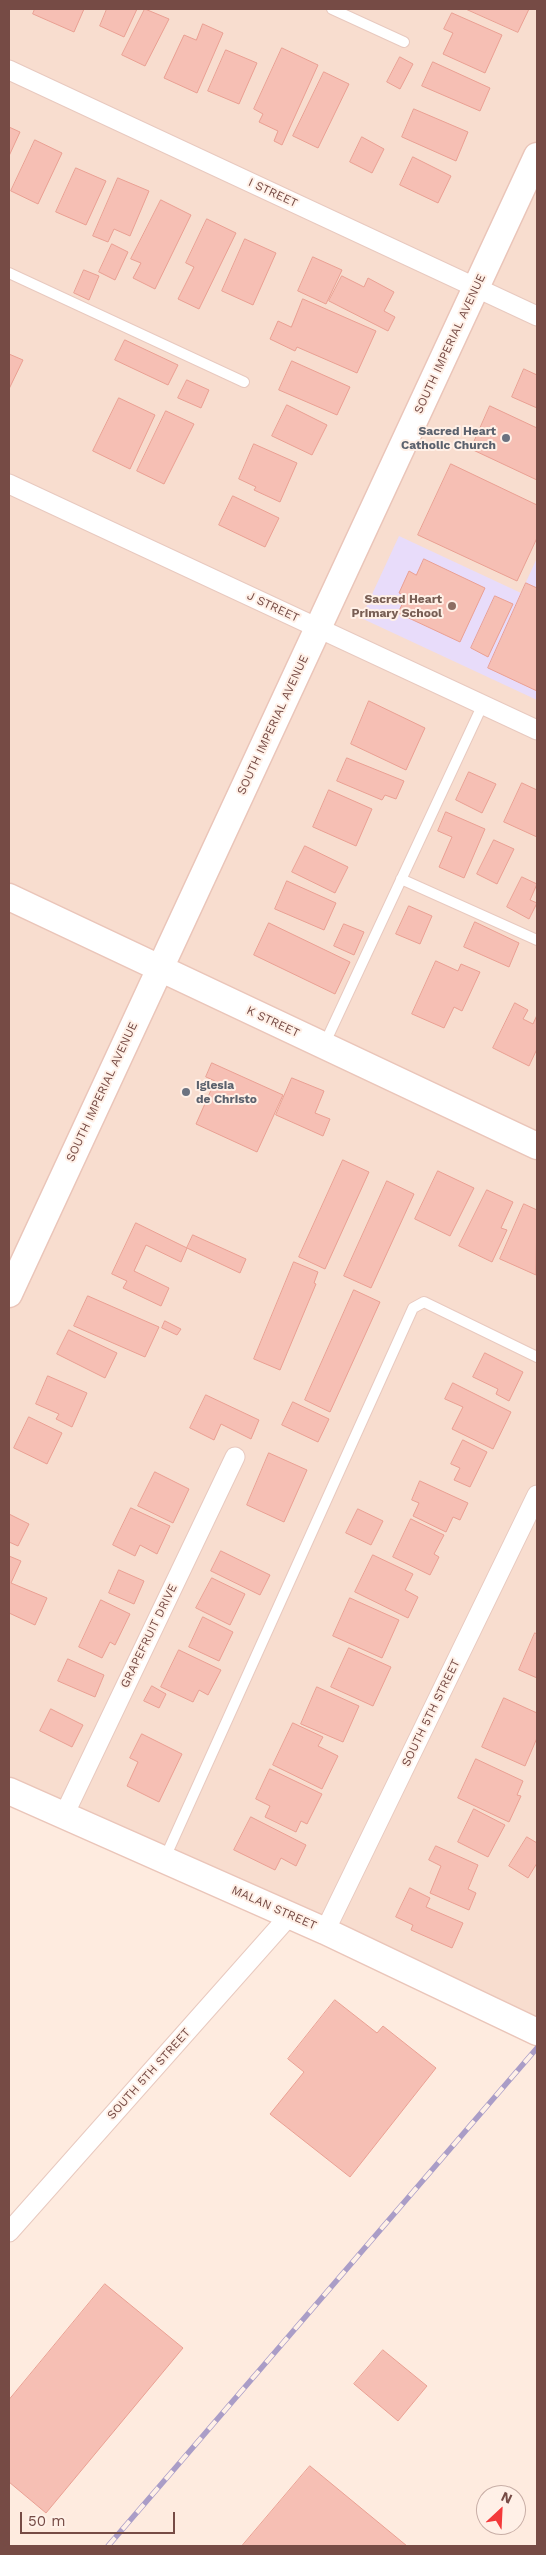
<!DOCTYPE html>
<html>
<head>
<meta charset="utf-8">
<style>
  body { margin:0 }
  #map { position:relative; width:546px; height:2555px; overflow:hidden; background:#feebdf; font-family:"Work Sans",sans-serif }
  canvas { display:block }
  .frame { position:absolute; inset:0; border:10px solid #764b45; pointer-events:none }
  .north { position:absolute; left:476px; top:2485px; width:50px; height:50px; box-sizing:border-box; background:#fff0e7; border:1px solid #c8aea6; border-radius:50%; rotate:25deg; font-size:14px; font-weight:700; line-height:20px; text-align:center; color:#764b45 }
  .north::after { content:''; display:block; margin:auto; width:18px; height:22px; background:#f3393a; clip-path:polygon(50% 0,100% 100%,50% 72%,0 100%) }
  .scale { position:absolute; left:20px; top:2512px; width:155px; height:22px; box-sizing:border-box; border:2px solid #764b45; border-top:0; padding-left:6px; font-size:15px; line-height:18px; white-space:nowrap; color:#764b45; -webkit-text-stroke:4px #fff0e7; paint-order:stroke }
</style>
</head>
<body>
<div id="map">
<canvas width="546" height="2555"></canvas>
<div class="frame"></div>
<div class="north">N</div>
<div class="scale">50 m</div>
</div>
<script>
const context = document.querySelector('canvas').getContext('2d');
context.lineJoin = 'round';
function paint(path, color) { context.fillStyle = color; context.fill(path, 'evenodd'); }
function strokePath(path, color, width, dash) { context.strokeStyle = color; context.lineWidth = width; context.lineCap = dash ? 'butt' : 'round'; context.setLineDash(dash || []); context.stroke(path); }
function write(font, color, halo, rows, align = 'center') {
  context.font = font + ' "Work Sans",sans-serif'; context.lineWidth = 4; context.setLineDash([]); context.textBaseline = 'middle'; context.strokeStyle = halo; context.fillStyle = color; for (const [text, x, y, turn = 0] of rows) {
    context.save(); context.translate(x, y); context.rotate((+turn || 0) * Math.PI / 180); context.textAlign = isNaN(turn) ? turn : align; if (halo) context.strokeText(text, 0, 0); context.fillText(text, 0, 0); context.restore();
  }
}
const residential = new Path2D(`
  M9,9H537V2027L9,1783Z`);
const education = new Path2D(`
  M399,536L521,593L537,558V700L361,618Z`);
const building = new Path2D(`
  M35,9H84L74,32L33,14Z
  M107,9H137L124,37L100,26Z
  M145,9L169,19L145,66L122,55Z
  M466,9H529L518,32Z
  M452,13L502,35L485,73L443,54L453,33L444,29Z
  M203,24L223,33L197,93L164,78L184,35L196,40Z
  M282,48L318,65L282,145L274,141L278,131L259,122L263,114L254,109Z
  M226,50L257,63L239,104L208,91Z
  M400,57L413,64L400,89L387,82Z
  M433,62L490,88L480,111L422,86Z
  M324,72L349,84L318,148L293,136Z
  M414,109L468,132L456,161L402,137Z
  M9,127L20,132L9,156Z
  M362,137L384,149L372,173L350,162Z
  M35,140L62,153L38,204L11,191Z
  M413,157L451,176L438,203L400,185Z
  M76,168L106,181L86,225L56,212Z
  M118,178L149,191L130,236L114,229L108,242L93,236Z
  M161,200L191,215L155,289L133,278L141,263L131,259Z
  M207,219L236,233L199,309L178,299L194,267L186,263Z
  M245,239L276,253L253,305L222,291Z
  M112,244L128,252L115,280L99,272Z
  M313,257L342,270L326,304L298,291Z
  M84,270L99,276L89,300L74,293Z
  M342,276L364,287L368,278L394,292L384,311L395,317L388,331L329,301Z
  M303,299L376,331L357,373L297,347L295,351L270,339L278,321L291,327Z
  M125,340L178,365L168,385L115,360Z
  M9,354L23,360L9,389Z
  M292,361L350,387L337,415L279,390Z
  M524,369L537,375V408L512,397Z
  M187,380L209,390L201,408L178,398Z
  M119,398L155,415L130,469L93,451Z
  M287,405L327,425L312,455L272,436Z
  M490,406L537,428V480L471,449Z
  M166,411L194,424L164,484L137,471Z
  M254,444L297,463L280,502L254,490L256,487L239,479Z
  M451,464L537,505V538L517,581L418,535Z
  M233,496L279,518L265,547L219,525Z
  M424,559L485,588L460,642L398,613L406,596L399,593L409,571L416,575Z
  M526,583L537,588V691L488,668Z
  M495,596L513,604L488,657L471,648Z
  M369,701L425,728L406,770L351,744Z
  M347,758L404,781L396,799L385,795L382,800L337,781Z
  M469,772L496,784L482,813L456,800Z
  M522,783L537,790V837L504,822Z
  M329,790L372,809L356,846L313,827Z
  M446,812L485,829L464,878L439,867L452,837L438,831Z
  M494,840L514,849L497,884L477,874Z
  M305,846L348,867L335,893L292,872Z
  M522,877L537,884L530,900L537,903L529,919L507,907Z
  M287,881L336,903L324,930L275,909Z
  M409,906L432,916L420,944L396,934Z
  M475,922L519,943L509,967L464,947Z
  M269,923L350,962L335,994L254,955Z
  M344,924L364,932L354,955L334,946Z
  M436,961L458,971L461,964L480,972L462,1011L454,1007L444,1028L412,1014Z
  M515,1003L528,1010L523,1019L533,1024L537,1015V1049L529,1066L493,1048Z
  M212,1063L283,1095L257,1152L196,1124L215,1081L206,1077Z
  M292,1078L324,1091L315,1113L330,1119L323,1136L276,1115Z
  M343,1160L369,1172L325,1269L299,1257Z
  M438,1171L474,1188L450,1236L415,1219Z
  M387,1181L414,1194L371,1288L344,1276Z
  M487,1190L513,1202L501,1228L507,1230L492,1262L459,1246Z
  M524,1204L537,1210L536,1275L500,1259Z
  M136,1223L187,1248L181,1262L146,1245L134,1271L169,1288L161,1306L123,1288L127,1281L112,1274Z
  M193,1235L246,1259L240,1273L187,1248Z
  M294,1262L318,1272L314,1283L316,1284L280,1370L254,1359Z
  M354,1290L380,1302L330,1412L305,1400Z
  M88,1296L159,1327L145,1357L74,1326Z
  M165,1321L181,1329L177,1335L162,1328Z
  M69,1330L117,1353L105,1378L57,1354Z
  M485,1353L523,1372L509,1401L496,1394L498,1389L473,1377Z
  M48,1376L87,1393L72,1427L56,1419L59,1414L36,1404Z
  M453,1383L511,1412L493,1449L452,1429L463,1407L445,1399Z
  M206,1395L259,1420L251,1439L221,1424L214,1440L190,1428Z
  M293,1402L329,1419L318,1442L282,1425Z
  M29,1417L62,1433L47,1464L14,1448Z
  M463,1440L487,1452L470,1487L454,1480L460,1468L451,1464Z
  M269,1453L307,1470L284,1522L247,1505Z
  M155,1472L189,1489L173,1523L138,1506Z
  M420,1481L468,1503L460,1520L453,1517L446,1532L413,1516L419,1503L412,1500Z
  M131,1508L170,1526L157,1554L140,1545L135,1556L113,1545Z
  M358,1509L383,1521L371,1545L346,1533Z
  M9,1514L29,1524L18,1546L9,1542Z
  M411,1519L444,1535L434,1554L439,1557L430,1575L393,1557Z
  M221,1551L270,1575L260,1595L211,1571Z
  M373,1555L413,1574L405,1590L418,1597L408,1618L355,1592Z
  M9,1556L21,1561L11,1583L47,1598L35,1625L9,1613Z
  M119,1570L144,1581L134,1604L109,1593Z
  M212,1578L245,1594L230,1625L196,1608Z
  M350,1598L399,1620L382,1658L333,1636Z
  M101,1600L130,1614L115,1645L110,1642L102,1658L79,1647Z
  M203,1617L233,1632L219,1661L189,1647Z
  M535,1633L537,1634V1678L519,1670Z
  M349,1648L391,1667L373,1706L331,1687Z
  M179,1650L221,1670L208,1695L199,1690L193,1702L161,1687Z
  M68,1659L104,1675L95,1697L58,1681Z
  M152,1686L166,1694L159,1708L144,1701Z
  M317,1687L359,1706L343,1742L301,1724Z
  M504,1698L537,1713V1738L525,1766L482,1747Z
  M51,1709L83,1725L72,1747L40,1731Z
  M293,1723L323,1737L318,1746L338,1756L322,1789L273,1765Z
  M142,1734L182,1754L159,1802L127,1786L138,1762L130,1758Z
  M476,1759L523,1781L517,1795L521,1796L509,1822L458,1798Z
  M270,1769L322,1794L307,1824L301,1821L296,1832L265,1817L270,1806L256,1799Z
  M474,1809L505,1825L488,1857L458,1842Z
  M251,1817L306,1845L296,1866L281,1858L275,1870L234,1850Z
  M527,1837L537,1843V1863L528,1878L509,1866Z
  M436,1846L478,1865L468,1889L476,1893L469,1910L430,1893L441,1866L429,1860Z
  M410,1888L430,1898L426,1907L463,1923L452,1948L411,1930L413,1925L396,1917Z
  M335,2000L377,2033L383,2026L436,2068L350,2177L270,2114L304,2072L288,2059Z
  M105,2284L183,2348L46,2513L9,2482V2400Z
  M383,2350L427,2386L398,2421L354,2384Z
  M310,2466L407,2546H242Z`);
const lane = new Path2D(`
  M332,9L404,42
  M9,273L244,382
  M401,879L537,940
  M324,1045L483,704
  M164,1860L413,1308L424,1302L537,1357`);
const street = new Path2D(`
  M9,70L537,316
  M9,484L537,730
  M64,1815L235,1457
  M325,1931L537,1495
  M9,2232L290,1915`);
const secondary = new Path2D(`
  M9,897L537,1146
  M9,1294L537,156
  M9,1791L325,1931L537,2032`);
const rail = new Path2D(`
  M108,2546L537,2048`);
const markers = [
  [506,438,5,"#6b7280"],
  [452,606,5,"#8d6e63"],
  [186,1092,5,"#6b7280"]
];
const streetNames = [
  ["I STREET",273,193,25],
  ["SOUTH IMPERIAL AVENUE",450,344,-65],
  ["J STREET",273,607,25],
  ["SOUTH IMPERIAL AVENUE",273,725,-65],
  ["K STREET",273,1022,25],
  ["SOUTH IMPERIAL AVENUE",102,1092,-65],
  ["GRAPEFRUIT DRIVE",149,1636,-64],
  ["SOUTH 5TH STREET",431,1713,-64],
  ["MALAN STREET",274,1908,24],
  ["SOUTH 5TH STREET",149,2074,-48]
];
const worshipNames = [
  ["Sacred Heart",496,431],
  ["Catholic Church",496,445],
  ["Iglesia",196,1085,"left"],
  ["de Christo",196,1099,"left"]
];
const educationNames = [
  ["Sacred Heart",442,599],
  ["Primary School",442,613]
];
paint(residential, '#f8ddcf');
paint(education, '#e8dcfa');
paint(building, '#f6bfb4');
strokePath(building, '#eaa093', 1);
strokePath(lane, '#e8c9bf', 12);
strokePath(street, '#e8c9bf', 21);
strokePath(secondary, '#eac5b9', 29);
strokePath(lane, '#fff', 10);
strokePath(street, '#fff', 19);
strokePath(secondary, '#fff', 26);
strokePath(rail, '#aa9dc7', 5.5);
strokePath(rail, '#fff0e7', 4, [11]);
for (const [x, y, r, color] of markers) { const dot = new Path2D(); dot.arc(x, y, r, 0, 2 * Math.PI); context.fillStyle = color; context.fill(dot); strokePath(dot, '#fff0e7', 2); }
write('12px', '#764b45', '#fff0e7', streetNames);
write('bold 12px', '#5b616d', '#fff0e7', worshipNames, 'right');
write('bold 12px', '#785e54', '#fff0e7', educationNames, 'right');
</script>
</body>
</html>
